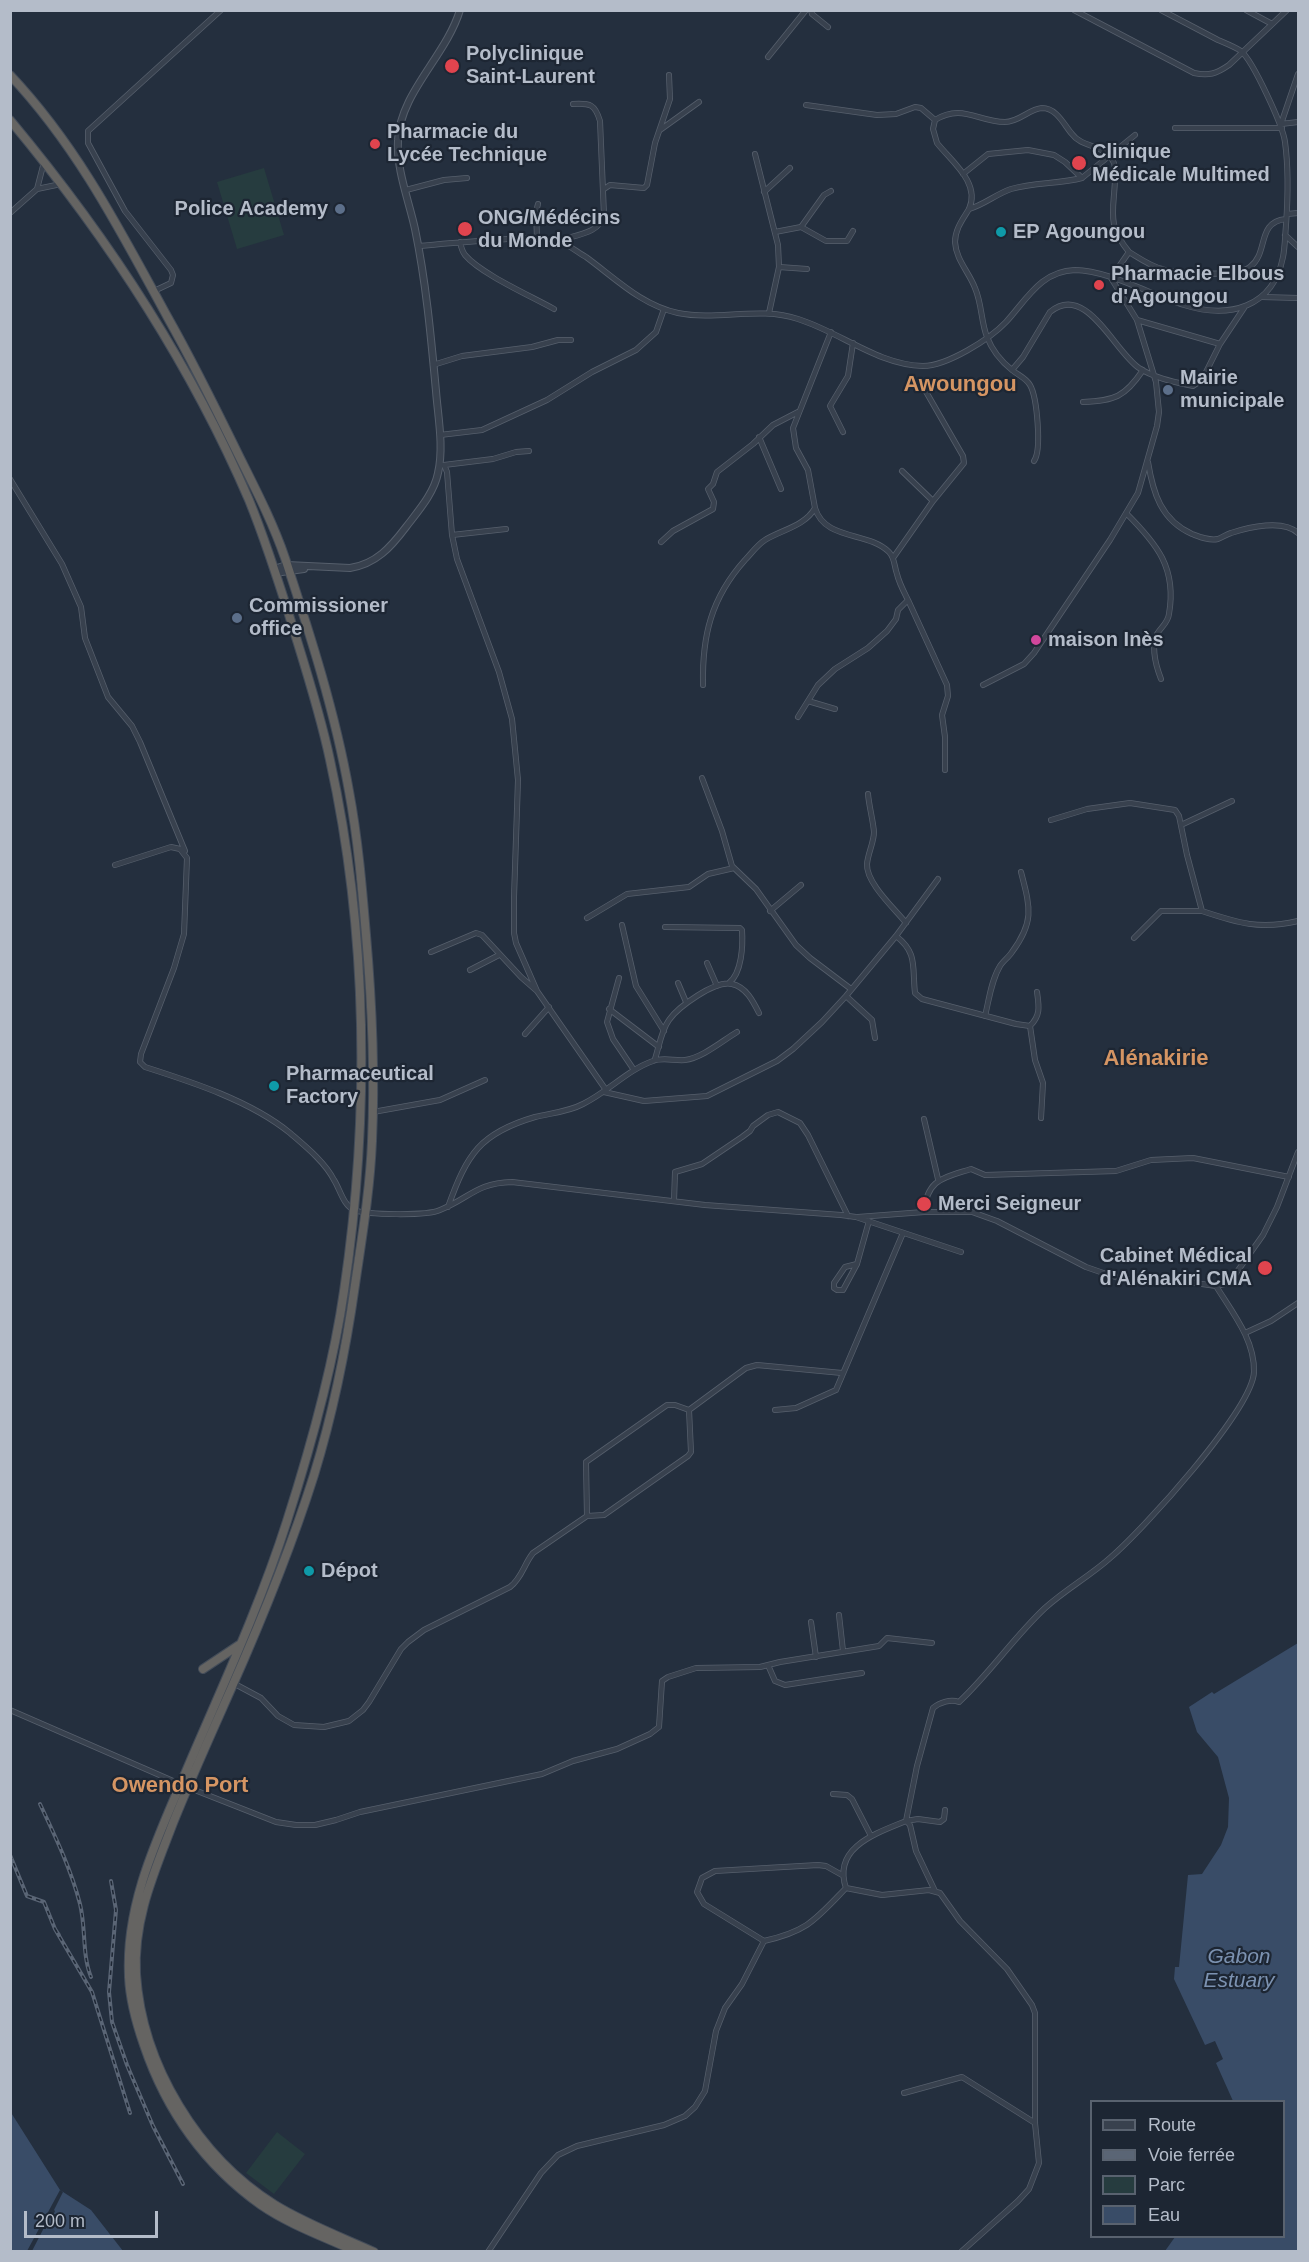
<!DOCTYPE html>
<html>
<head>
<meta charset="utf-8">
<style>
  body { margin:0 }
  #map { position:relative; width:1309px; height:2262px; overflow:hidden; background:#242f3e; font-family:Helvetica,sans-serif }
  canvas { display:block }
  .frame { position:absolute; inset:0; border:12px solid #b4bcc9; pointer-events:none }
  .legend { position:absolute; left:1090px; top:2100px; width:195px; height:138px; box-sizing:border-box; background:#1d2633; border:2px solid #59626f; margin:0; padding:8px 10px; list-style:none; font-size:18px; color:#b4bcc9 }
  .legend li { display:flex; align-items:center; gap:12px; height:30px }
  .legend b { width:30px; border:2px solid #59626f }
  .scale { position:absolute; left:24px; top:2211px; width:134px; height:27px; box-sizing:border-box; border:3px solid #b4bcc9; border-top:0; padding-left:8px; font-size:18px; line-height:21px; white-space:nowrap; color:#b4bcc9; -webkit-text-stroke:4px #1d2633; paint-order:stroke }
</style>
</head>
<body>
<div id="map">
<canvas width="1309" height="2262"></canvas>
<div class="frame"></div>
<ul class="legend">
<li><b style="height:8px;background:#38414e"></b>Route</li>
<li><b style="height:8px;background:#5a6575"></b>Voie ferrée</li>
<li><b style="height:16px;background:#263c3f"></b>Parc</li>
<li><b style="height:16px;background:#394c67"></b>Eau</li>
</ul>
<div class="scale">200 m</div>
</div>
<script>
const context = document.querySelector('canvas').getContext('2d');
context.lineJoin = 'round';
function paint(path, color) { context.fillStyle = color; context.fill(path, 'evenodd'); }
function strokePath(path, color, width, dash) { context.strokeStyle = color; context.lineWidth = width; context.lineCap = dash ? 'butt' : 'round'; context.setLineDash(dash || []); context.stroke(path); }
function write(font, color, halo, rows, align = 'center') {
  context.font = font + ' Helvetica,sans-serif'; context.lineWidth = 4.5; context.setLineDash([]); context.textBaseline = 'middle'; context.strokeStyle = halo; context.fillStyle = color; for (const [text, x, y, turn = 0] of rows) {
    context.save(); context.translate(x, y); context.rotate((+turn || 0) * Math.PI / 180); context.textAlign = isNaN(turn) ? turn : align; if (halo) context.strokeText(text, 0, 0); context.fillText(text, 0, 0); context.restore();
  }
}
const green = new Path2D(`
  M264,168L284,235L237,249L217,182Z
  M277,2132L305,2154L274,2194L246,2173Z`);
const water = new Path2D(`
  M1298,1643V2251H1165L1175,2237L1284,2236V2102L1233,2101L1216,2063L1223,2059L1215,2041L1205,2045L1174,1979L1175,1967H1179L1188,1875L1202,1874L1221,1845L1228,1827L1229,1798L1218,1757L1197,1732L1189,1707L1212,1692L1214,1694Z
  M10,2111L60,2190L91,2210L123,2251H11Z`);
const pier = new Path2D(`
  M60,2190L63,2192L54,2210L55,2211L52,2218H49L32,2251H27Z`);
const minor = new Path2D(`
  M811,10L812,14L828,27
  M1074,10L1194,73C1209,76 1216,74 1229,65L1287,10
  M1246,10L1272,24
  M768,57L806,10
  M1298,74L1281,124L1298,122
  M806,105L877,115L896,114L915,107L921,108L935,120
  M1175,128H1282
  M660,130L699,102
  M755,154L778,245L779,267
  M963,174L988,154L1028,150L1054,155L1065,162L1082,178L1135,135
  M37,189L44,162
  M604,189L610,185L644,188L647,185L655,143L670,99L669,75
  M406,190L444,180L467,178
  M764,192L790,168
  M969,209C984,205 996,194 1011,189C1034,182 1059,184 1082,178
  M10,213L37,189L61,184
  M1287,214L1298,213
  M801,227L826,241H847L853,231
  M775,232L801,227L824,195L831,191
  M1285,235L1298,247
  M537,238L536,212L538,204
  M557,241C574,235 600,234 604,215L600,121C595,104 590,103 573,104
  M460,242C461,247 462,251 465,255C481,274 531,296 554,309
  M418,246C448,243 478,241 507,239C524,238 542,236 558,241C568,244 577,252 586,257C615,278 641,305 678,313C718,321 759,306 798,319C840,332 878,365 923,366C947,366 990,339 1006,322C1027,299 1041,271 1075,270C1107,270 1152,295 1184,305C1229,319 1273,308 1283,257C1285,247 1285,236 1286,225C1288,197 1289,171 1285,142C1283,126 1253,61 1241,51C1235,47 1225,43 1218,40C1199,30 1180,20 1161,10
  M1129,252C1139,258 1150,266 1162,269C1178,274 1237,277 1250,267C1269,253 1256,222 1286,219
  M154,291L171,283L173,275L171,270L125,211L88,143V131L221,10
  M1262,297L1298,298
  M769,313L779,267L807,269
  M1137,320L1220,344
  M433,365L462,356L532,347L558,340H571
  M1012,370L1023,357L1050,312C1086,282 1114,351 1139,368C1154,378 1175,382 1193,386L1202,380L1220,344L1244,308
  M1083,402C1114,401 1125,397 1143,370
  M843,432L830,406L848,376L853,343
  M440,435L482,430L547,400L592,372L636,350L656,332L664,309
  M759,437L781,489
  M1148,462C1153,493 1161,520 1192,534C1200,537 1209,541 1218,539C1223,537 1227,534 1231,533C1249,527 1283,519 1298,533
  M440,465H444L447,472L452,535L457,559L499,672L512,719L518,780L514,897V933L516,943L537,991
  M444,465L493,459L516,452L529,451
  M902,471L933,501
  M10,479L62,564L81,607L85,638L108,697L132,726L140,742L185,851
  M1126,513C1157,544 1177,568 1169,614C1168,623 1161,627 1157,634C1151,647 1156,666 1161,679
  M452,535L506,529
  M661,542L673,531L713,509L714,502L708,489L713,484L717,472L753,444L773,425L798,412
  M893,558L933,501L964,463L963,456L921,383
  M908,600L947,685L948,696L942,715L945,737V770
  M703,685C702,636 711,598 745,560C751,554 757,545 765,540C781,530 805,526 815,508L808,470L796,448L793,428L831,332
  M983,685L1024,664L1034,653L1110,540L1138,493L1157,426L1159,412L1156,382L1137,320L1111,278L1129,252C1106,224 1114,211 1115,179C1115,173 1116,166 1113,161C1104,144 1082,148 1072,134C1064,125 1057,108 1042,108C1029,109 1019,122 1005,122C978,122 962,103 935,120L933,129L937,143C951,161 981,183 969,209C963,219 955,229 955,242C956,260 969,272 975,288C982,304 981,322 987,337C992,350 1002,362 1012,370C1018,375 1026,378 1030,385C1037,397 1042,450 1034,461
  M808,701L835,709
  M798,717L818,685L835,669L868,648L887,631L896,619L898,610L908,600C904,592 899,583 897,574C894,566 895,558 889,552C868,531 825,541 815,508
  M702,778L722,831L732,866L756,889L796,945L810,958L851,989
  M868,794C869,806 873,820 874,832C874,842 868,853 867,864C866,883 895,909 906,923
  M1051,820L1087,809L1130,803L1175,810L1179,816L1187,855L1202,911C1238,923 1260,930 1298,921
  M1181,825L1232,801
  M115,865L171,847L180,849L187,858L184,934L174,968L141,1054L140,1062L145,1067C192,1082 251,1101 290,1133C305,1146 325,1162 334,1180C340,1189 343,1205 354,1210C367,1215 427,1216 440,1210C470,1198 476,1183 512,1182L705,1205L841,1215L856,1217L961,1252
  M770,911L801,885
  M587,918L627,894L689,887L708,874L734,868
  M622,925L636,986L664,1031
  M665,927L740,928L742,930C743,945 742,973 729,983
  M896,936C918,953 912,967 915,993L922,999L1016,1024L1030,1026
  M1134,938L1161,911H1202
  M431,952L476,933L482,935L521,977L537,991L606,1090
  M707,963L717,986
  M470,970L499,955
  M619,978L607,1022L613,1039L634,1070
  M678,983L686,1002
  M1037,992C1039,1006 1041,1015 1030,1026L1035,1060L1043,1083L1041,1118
  M846,996L872,1020L875,1038
  M609,1009L659,1047
  M985,1016C989,1000 991,981 1000,966C1003,961 1009,957 1012,952C1035,921 1030,907 1021,872
  M525,1034L549,1007
  M655,1059C659,1047 661,1031 669,1020C678,1007 715,980 732,984C746,987 753,1001 759,1013
  M604,1092L644,1101L707,1096L777,1061L793,1049L822,1022L846,996L896,936L938,879
  M373,1112L440,1100L485,1080
  M924,1119L938,1179
  M674,1201L675,1172L702,1164L742,1137L750,1131L753,1126L768,1115L778,1112L800,1123L808,1135L848,1216
  M448,1207C467,1154 480,1133 535,1117C551,1113 568,1112 583,1104C608,1092 627,1070 653,1061C662,1057 675,1061 685,1060C702,1058 722,1041 737,1032
  M924,1212C927,1179 943,1178 971,1169L985,1175L1116,1171L1151,1160L1193,1158L1289,1177
  M858,1217L924,1212H972L997,1221L1086,1267L1112,1276L1122,1279L1181,1281L1216,1286L1225,1284L1234,1276L1263,1235L1277,1207L1298,1152
  M857,1264L845,1267L834,1283V1288L837,1290H843L857,1264L869,1221
  M1245,1333L1271,1321L1298,1303
  M775,1410L796,1408L836,1390L903,1233
  M587,1516L586,1462L667,1405H675L689,1410
  M839,1615L843,1651
  M811,1622L816,1657
  M768,1665L775,1681L785,1685L862,1673
  M233,1683L261,1698L278,1716L294,1725L324,1727L349,1721L363,1710L369,1702L401,1649L408,1642L424,1630L510,1587C522,1578 524,1564 533,1553L587,1516L604,1515L688,1456L691,1452L689,1410L746,1368L757,1365L842,1373
  M10,1710L187,1787L276,1822L296,1825H315L336,1820L360,1812L542,1774L573,1761L617,1749L650,1734L659,1727L662,1681L668,1677L696,1668L760,1667L780,1662L879,1646L887,1638L932,1643
  M833,1794L847,1795L852,1799L871,1836
  M945,1810L944,1819L940,1822L918,1819L906,1821L917,1766L933,1708C940,1702 951,1699 959,1702C990,1673 1014,1637 1045,1608C1066,1589 1090,1576 1110,1558C1142,1531 1252,1410 1254,1372C1255,1340 1232,1312 1216,1286
  M846,1888L882,1895L929,1890L940,1893L960,1921L1007,1969L1032,2005L1035,2013V2123L1039,2163L1029,2189L1018,2201L961,2252
  M846,1888C832,1847 877,1833 906,1821L910,1825L916,1851L935,1891
  M764,1941L704,1904L697,1892L702,1878L715,1871L818,1865L826,1866L842,1875
  M904,2093L962,2077L1035,2123
  M488,2252L541,2173L558,2155L577,2146L664,2125L685,2116L695,2107L705,2091L716,2031L725,2008L742,1984L764,1941C808,1931 815,1920 846,1888`);
const tertiary = new Path2D(`
  M275,570L280,567L287,565L350,568C376,564 391,547 406,527C419,510 434,493 438,473C444,447 438,417 436,391C431,337 426,282 415,229C409,201 396,169 398,140C400,93 446,56 460,10
  M275,570L282,572L304,569`);
const trunk = new Path2D(`
  M10,75C78,147 121,232 168,318C194,364 217,411 240,458C256,490 273,523 285,558C310,634 335,712 349,791C358,839 362,887 366,935C372,1003 375,1073 372,1141C370,1190 362,1237 355,1285C346,1349 333,1413 314,1475C291,1548 262,1619 231,1689C211,1734 191,1778 173,1823C154,1873 133,1919 136,1974C142,2065 198,2157 275,2205C306,2224 341,2237 374,2252
  M10,120C105,234 190,363 249,500C267,544 281,589 295,634C308,676 321,717 330,760C368,933 370,1116 344,1291C333,1368 311,1446 287,1521C261,1603 224,1683 190,1762C161,1831 125,1900 129,1977C130,2001 136,2022 144,2045C166,2110 205,2165 261,2205C290,2225 325,2237 357,2252
  M203,1669L239,1645`);
const rail = new Path2D(`
  M40,1804C55,1836 71,1869 80,1904C86,1928 82,1955 91,1977
  M10,1855L27,1896L44,1902L55,1929L59,1935
  M111,1881L116,1910L109,1992L112,2022L127,2065L153,2126L183,2184
  M55,1929L92,1992L130,2113`);
const markers = [
  [452,66,8,"#e0444e"],
  [375,144,6,"#e0444e"],
  [1079,163,8,"#e0444e"],
  [340,209,6,"#5c6f8a"],
  [465,229,8,"#e0444e"],
  [1001,232,6,"#0f9aa8"],
  [1099,285,6,"#e0444e"],
  [1168,390,6,"#5c6f8a"],
  [237,618,6,"#5c6f8a"],
  [1036,640,6,"#d1479c"],
  [274,1086,6,"#0f9aa8"],
  [924,1204,8,"#e0444e"],
  [1265,1268,8,"#e0444e"],
  [309,1571,6,"#0f9aa8"]
];
const poiNames = [
  ["Polyclinique",466,54],
  ["Saint-Laurent",466,77],
  ["Pharmacie du",387,132],
  ["Lycée Technique",387,155],
  ["Clinique",1092,152],
  ["Médicale Multimed",1092,175],
  ["Police Academy",328,209,"right"],
  ["ONG/Médécins",478,218],
  ["du Monde",478,241],
  ["EP Agoungou",1013,232],
  ["Pharmacie Elbous",1111,274],
  ["d'Agoungou",1111,297],
  ["Mairie",1180,378],
  ["municipale",1180,401],
  ["Commissioner",249,606],
  ["office",249,629],
  ["maison Inès",1048,640],
  ["Pharmaceutical",286,1074],
  ["Factory",286,1097],
  ["Merci Seigneur",938,1204],
  ["Cabinet Médical",1252,1256,"right"],
  ["d'Alénakiri CMA",1252,1279,"right"],
  ["Dépot",321,1571]
];
const waterNames = [
  ["Gabon",1239,1957],
  ["Estuary",1239,1981]
];
const quarterNames = [
  ["Awoungou",960,385],
  ["Alénakirie",1156,1059],
  ["Owendo Port",180,1786]
];
paint(green, '#263c3f');
paint(water, '#394c67');
paint(pier, '#242f3e');
strokePath(minor, '#565f6c', 6);
strokePath(tertiary, '#565f6c', 8);
strokePath(trunk, '#434c59', 10);
strokePath(minor, '#38414e', 4.5);
strokePath(tertiary, '#38414e', 6);
strokePath(trunk, '#656462', 8);
strokePath(rail, '#5a6575', 4);
strokePath(rail, '#1d2633', 1.5, [4.5]);
for (const [x, y, r, color] of markers) { const dot = new Path2D(); dot.arc(x, y, r, 0, 2 * Math.PI); context.fillStyle = color; context.fill(dot); strokePath(dot, '#1d2633', 2); }
write('bold 20px', '#b4bcc9', '#1d2633', poiNames, 'left');
write('italic 21px', '#7c92b1', '#1d2633', waterNames);
write('bold 22px', '#d59563', '#1d2633', quarterNames);
</script>
</body>
</html>
